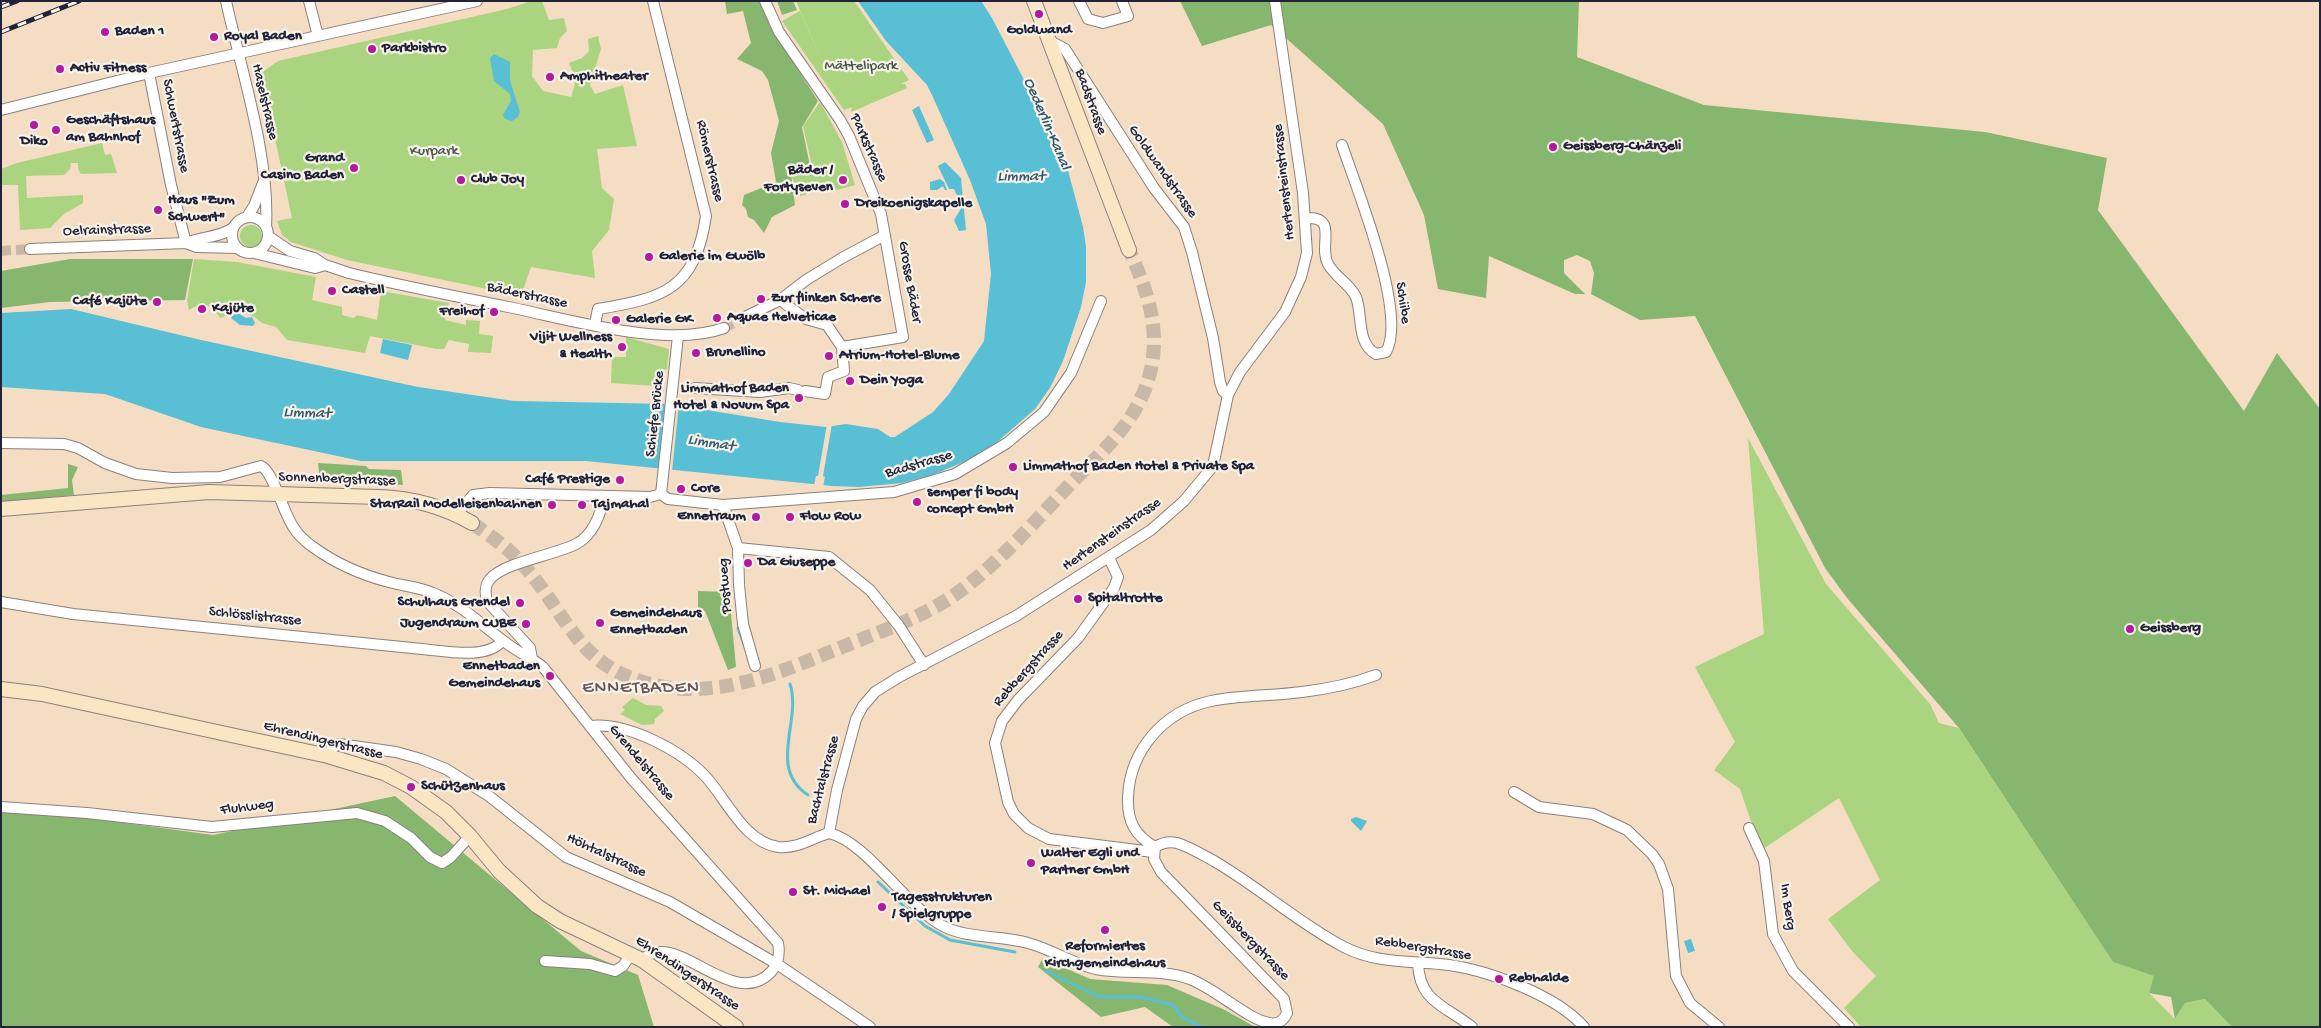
<!DOCTYPE html>
<html>
<head>
<meta charset="utf-8">
<style>
  body { margin:0 }
  #map { position:relative; width:2321px; height:1028px; overflow:hidden; background:#f4ddc2; font-family:"Gochi Hand",sans-serif }
  canvas { display:block }
  .frame { position:absolute; inset:0; border:2px solid #22223b; pointer-events:none }
</style>
</head>
<body>
<div id="map">
<canvas width="2321" height="1028"></canvas>
<div class="frame"></div>
</div>
<script>
const context = document.querySelector('canvas').getContext('2d');
context.lineJoin = 'round';
function paint(path, color) { context.fillStyle = color; context.fill(path, 'evenodd'); }
function strokePath(path, color, width, dash) { context.strokeStyle = color; context.lineWidth = width; context.lineCap = dash ? 'butt' : 'round'; context.setLineDash(dash || []); context.stroke(path); }
function write(font, color, halo, rows, align = 'center') {
  context.font = font + ' "Gochi Hand",sans-serif'; context.lineWidth = 4.5; context.setLineDash([]); context.textBaseline = 'middle'; context.strokeStyle = halo; context.fillStyle = color; for (const [text, x, y, turn = 0] of rows) {
    context.save(); context.translate(x, y); context.rotate((+turn || 0) * Math.PI / 180); context.textAlign = isNaN(turn) ? turn : align; if (halo) context.strokeText(text, 0, 0); context.fillText(text, 0, 0); context.restore();
  }
}
const green = new Path2D(`
  M532,1H542L549,20L564,18L567,31L560,38L557,48L533,50L532,76L543,91L571,97L576,80L569,63L582,58L589,51L588,39L598,36L601,49L590,85L595,94L623,85L637,146L597,149L602,188L614,199L609,230L592,251L595,278L531,267L521,296L347,260L291,242L282,235L277,221L292,218L261,73L278,61L507,9Z
  M796,1H854L909,80L901,84H905L907,88L851,112L852,107L844,110L782,21L800,11L827,72Z
  M820,102L842,142L855,185L837,190L819,185L805,195L795,197L792,174L812,166L803,126Z
  M102,143L105,155L111,154L117,173L81,174L78,169V163H71L70,169L64,175L26,176L27,198L83,195V203L64,214L50,228L20,230L18,185H1V169L17,163Z
  M240 236a11 11 0 1 1 22 0a11 11 0 1 1-22 0Z
  M194,259L237,262L316,277L312,300L342,307V315L354,318L357,315L377,320L381,291L449,303L445,320L466,325V320L480,321L479,334L493,336L491,353L468,352L469,344L449,340L444,349H437L370,336L365,353L287,340L276,327L262,323L253,316L237,311L220,318C212,304 202,301 189,310L187,301Z
  M626,337L669,349L667,369L656,372V386L611,383L612,357H626Z
  M1748,438L1826,584L1930,704L1939,723L1959,728L2113,962L2155,976L2149,993L2175,1019L2185,1003L2205,999L2232,1027H1861L1844,1008L1876,976L1852,951L1828,919L1880,880L1839,798L1763,849L1753,827L1740,789L1714,770L1735,742L1695,667L1764,634Z
  M633,698L646,705L661,706L664,711L655,719L654,724L642,725L620,714L625,710L622,707Z`);
const forest = new Path2D(`
  M725,1H761L770,26L818,101L802,127L810,166L791,173L795,205L772,217L764,233L754,220L748,217L746,209L742,205L744,195L776,182L771,153L779,121L768,80L762,71L737,59L751,43L743,11L727,14Z
  M777,1H793L797,10L782,15Z
  M1180,1H1579L1577,57L1704,105L1985,132L2107,158L2098,210L2244,411L2277,353L2320,409V1027H2232L2205,999L2185,1003L2175,1019L2171,997L2149,993L2154,976L2113,962L1959,728L1847,598L1825,568L1695,316L1640,320L1591,294L1594,273L1590,261L1577,255L1564,260V273L1585,294H1575L1489,256L1486,298L1438,289L1424,215L1383,124L1271,25L1202,46Z
  M70,259H193L185,300L50,302L1,308V271Z
  M318,463L366,466L369,469L401,470L403,485L320,481Z
  M68,464L78,467L72,480L74,495L1,502V495L68,488Z
  M698,591L729,592L736,667L728,670L705,611L698,610Z
  M395,796L581,951L638,975L654,1027H1V806L213,835Z
  M1043,958L1090,979L1167,985L1225,1010L1255,1027H1173L1145,1007L1101,1017L1038,967Z`);
const water = new Path2D(`
  M858,1H981L992,18L1065,159L1083,227L1086,247V282L1081,307L1063,361L1050,388L1035,409L996,443L966,461L935,474L902,483L859,487L832,486L586,461H361L201,427L105,394L1,387V313L71,309L201,340L418,387L514,401L670,404L780,422L826,427L846,424L878,429L890,437H895L933,412L949,394L984,341L991,274L986,224L970,180L932,95L927,85L886,41Z
  M494,54L510,62V81L520,112L518,117L512,121L505,119L503,115L511,101L510,94L494,81L490,58Z
  M919,106L934,140L927,143L912,110Z
  M945,162L961,178L966,230L959,231L954,220L962,207L954,189H949L938,166Z
  M940,179L944,182L947,190H945L943,186L937,190H930V182Z
  M238,313L246,318L252,317L255,323L253,326L240,325L231,318L232,315Z
  M383,339L412,345L408,360L380,353Z
  M1356,817L1367,821L1361,831L1351,821V819Z
  M1691,939L1695,951L1688,953L1684,941Z`);
const pier = new Path2D(`
  M665,401L679,403L672,472L658,471Z
  M827,424H832L823,476L825,477L823,487L814,485L816,476H818Z`);
const stream = new Path2D(`
  M738,628L745,647
  M790,684C802,721 767,768 808,795
  M878,882L925,926L950,940L1015,952
  M1046,971L1100,997H1141L1173,1005L1181,1016L1202,1027`);
const minorTunnel = new Path2D(`
  M1,251L30,249
  M724,328L747,316`);
const secondaryTunnel = new Path2D(`
  M472,523C491,536 511,550 526,568C572,622 579,670 660,686C727,699 792,667 852,643C890,628 927,615 960,591C1003,559 1038,518 1075,479C1102,452 1131,426 1145,389C1164,339 1150,296 1129,250`);
const minor = new Path2D(`
  M226,1C241,70 270,157 266,227
  M309,1L318,36
  M765,1L779,32L840,120L849,136L881,214L903,337L842,347L827,325L806,319L780,300
  M1079,1L1088,19L1103,23L1128,16L1122,1
  M1050,41L1065,49L1154,188L1184,227L1192,252L1213,338L1220,382L1223,391L1228,395
  M149,73L171,185L186,243
  M1,110L149,73L477,1
  M247,217L254,206L263,183
  M232 235a18 18 0 1 1 36 0a18 18 0 1 1-36 0Z
  M1306,218C1339,216 1318,245 1328,264C1335,277 1350,284 1356,297C1363,315 1356,343 1376,354L1386,352C1408,314 1356,187 1342,145
  M268,236L290,251L314,258L325,265L349,273C402,286 455,296 508,307C568,319 667,349 724,328
  M186,243L197,247L237,248
  M30,249L186,243C202,236 219,238 233,228
  M254,253L315,268L325,265
  M747,316L780,300L806,280L842,258L885,235
  M595,324L598,309C665,298 695,289 706,216L653,1
  M695,388L760,392L789,388L798,390
  M805,391L825,394L828,377L844,371L842,347
  M1,443L64,444L78,448L105,463L136,474L172,478L220,477L261,466C273,471 284,515 294,528C298,535 306,542 313,547C335,563 362,575 389,582C403,586 419,587 433,593C463,605 480,624 505,642C517,652 531,657 543,667L631,778L778,943C780,954 779,963 771,972C732,1013 675,926 642,960
  M661,494L668,499L723,505L894,492L955,474L1007,443L1044,412L1071,373L1101,301
  M661,494L678,336
  M723,505L738,548L739,585L743,624L755,666
  M457,514L473,495L490,493L650,497L661,494
  M738,548L829,557L870,590L899,626L924,665
  M1109,558L1118,577L1114,588L1078,638L1018,700L1002,721L995,743L1008,802L1014,814L1028,828L1049,839L1153,852
  M1,602L73,614L422,649C445,651 487,660 502,641
  M532,659L530,648L487,601C485,594 485,585 490,579C505,562 555,555 576,544C592,536 602,514 603,496
  M590,726C627,722 681,750 706,777C727,800 744,842 778,847C798,849 812,838 829,833
  M328,756L332,748L339,744L396,752L421,759L446,769L489,796L566,857L670,902L777,964L870,1027
  M1514,792L1539,807L1593,814L1627,830L1652,854L1659,864L1668,889L1676,976L1690,1003L1719,1027
  M1,807L87,813L212,827L357,813L385,821L411,838L430,857L442,863L451,857L470,836
  M1749,828L1764,861L1773,934L1793,971L1849,1027
  M829,833L837,790L856,719L863,706L875,692L899,677L1016,616L1151,530L1184,501L1213,466L1228,395L1240,372L1285,312L1301,277L1307,253L1303,193L1275,1
  M829,833C867,842 906,907 943,926C968,939 1001,935 1028,943C1051,949 1073,964 1096,969C1127,975 1160,968 1190,979C1216,989 1247,1019 1269,1023C1278,1025 1284,1020 1287,1013L1284,999L1161,872L1154,859L1155,847
  M1155,847C1162,843 1169,841 1177,843C1190,847 1203,855 1214,861C1259,887 1298,923 1344,947C1375,963 1407,961 1440,964C1483,968 1555,994 1584,1027
  M1155,847C1135,836 1127,821 1128,797C1130,750 1164,711 1211,701C1240,695 1272,696 1302,692C1327,689 1352,684 1376,675
  M545,961L590,964L615,971L623,966L631,954
  M1418,963C1419,1002 1446,1006 1472,1027`);
const secondary = new Path2D(`
  M1034,1L1129,250
  M1,509L209,492L379,497C412,498 444,507 472,523
  M1,689L42,694L328,756L384,773L411,787L446,812L470,836L499,871L537,906L560,921L642,960L736,1027`);
const rail = new Path2D(`
  M1,7L17,1
  M1,32L79,1`);
const markers = [
  [1039,14,5,"#b5179e"],
  [105,32,5,"#b5179e"],
  [214,37,5,"#b5179e"],
  [372,49,5,"#b5179e"],
  [60,69,5,"#b5179e"],
  [550,77,5,"#b5179e"],
  [34,125,5,"#b5179e"],
  [56,130,5,"#b5179e"],
  [1553,147,5,"#b5179e"],
  [354,168,5,"#b5179e"],
  [461,180,5,"#b5179e"],
  [843,180,5,"#b5179e"],
  [845,204,5,"#b5179e"],
  [158,210,5,"#b5179e"],
  [649,257,5,"#b5179e"],
  [332,291,5,"#b5179e"],
  [761,299,5,"#b5179e"],
  [157,302,5,"#b5179e"],
  [202,309,5,"#b5179e"],
  [494,312,5,"#b5179e"],
  [717,318,5,"#b5179e"],
  [616,320,5,"#b5179e"],
  [622,347,5,"#b5179e"],
  [696,353,5,"#b5179e"],
  [829,356,5,"#b5179e"],
  [850,381,5,"#b5179e"],
  [799,398,5,"#b5179e"],
  [1013,467,5,"#b5179e"],
  [620,480,5,"#b5179e"],
  [681,489,5,"#b5179e"],
  [917,502,5,"#b5179e"],
  [552,505,5,"#b5179e"],
  [582,505,5,"#b5179e"],
  [756,517,5,"#b5179e"],
  [790,517,5,"#b5179e"],
  [748,563,5,"#b5179e"],
  [1078,599,5,"#b5179e"],
  [520,603,5,"#b5179e"],
  [600,623,5,"#b5179e"],
  [526,624,5,"#b5179e"],
  [2130,629,5,"#b5179e"],
  [550,676,5,"#b5179e"],
  [411,787,5,"#b5179e"],
  [1031,863,5,"#b5179e"],
  [793,892,5,"#b5179e"],
  [882,907,5,"#b5179e"],
  [1105,930,5,"#b5179e"],
  [1499,979,5,"#b5179e"]
];
const poiNames = [
  ["Goldwand",1039,31,"center"],
  ["Baden 1",115,32],
  ["Royal Baden",224,37],
  ["Parkbistro",382,49],
  ["Activ Fitness",70,69],
  ["Amphitheater",560,77],
  ["Geschäftshaus",66,121],
  ["am Bahnhof",66,138],
  ["Diko",34,142,"center"],
  ["Geissberg-Chänzeli",1563,147],
  ["Grand",344,159,"right"],
  ["Casino Baden",344,176,"right"],
  ["Bäder /",833,171,"right"],
  ["Fortyseven",833,188,"right"],
  ["Club Joy",471,180],
  ["Haus \"Zum",168,201],
  ["Schwert\"",168,218],
  ["Dreikoenigskapelle",855,204],
  ["Galerie im Gwölb",659,257],
  ["Castell",342,291],
  ["Zur flinken Schere",771,299],
  ["Café Kajüte",147,302,"right"],
  ["Kajüte",212,309],
  ["Freihof",484,312,"right"],
  ["Aquae Helveticae",727,318],
  ["Galerie GK",626,320],
  ["Vijit Wellness",612,338,"right"],
  ["& Health",612,355,"right"],
  ["Brunellino",706,353],
  ["Atrium-Hotel-Blume",839,356],
  ["Dein Yoga",860,381],
  ["Limmathof Baden",789,389,"right"],
  ["Hotel & Novum Spa",789,406,"right"],
  ["Limmathof Baden Hotel & Private Spa",1023,467],
  ["Café Prestige",610,480,"right"],
  ["Core",691,489],
  ["semper fi body",927,493],
  ["concept GmbH",927,510],
  ["StarRail Modelleisenbahnen",542,505,"right"],
  ["Tajmahal",592,505],
  ["Ennetraum",746,517,"right"],
  ["Flow Row",800,517],
  ["Da Giuseppe",758,563],
  ["Spitaltrotte",1088,599],
  ["Schulhaus Grendel",510,603,"right"],
  ["Gemeindehaus",610,614],
  ["Ennetbaden",610,631],
  ["Jugendraum CUBE",516,624,"right"],
  ["Geissberg",2140,629],
  ["Ennetbaden",540,667,"right"],
  ["Gemeindehaus",540,684,"right"],
  ["Schützenhaus",421,787],
  ["Walter Egli und",1041,854],
  ["Partner GmbH",1041,871],
  ["St. Michael",803,892],
  ["Tagesstrukturen",892,898],
  ["/ Spielgruppe",892,915],
  ["Reformiertes",1105,947,"center"],
  ["Kirchgemeindehaus",1105,964,"center"],
  ["Rebhalde",1509,979]
];
const parkNames = [
  ["Mättelipark",861,67],
  ["Kurpark",434,152]
];
const streetNames = [
  ["Haselstrasse",264,102,77],
  ["Badstrasse",1090,102,70],
  ["Schwertstrasse",175,126,79],
  ["Parkstrasse",868,148,66],
  ["Römerstrasse",709,161,77],
  ["Goldwandstrasse",1162,172,55],
  ["Hertensteinstrasse",1285,182,-96],
  ["Oelrainstrasse",107,231,-2],
  ["Grosse Bäder",909,282,80],
  ["Bäderstrasse",527,296,12],
  ["Schiibe",1402,303,82],
  ["Schiefe Brücke",656,414,-84],
  ["Badstrasse",919,465,-16],
  ["Sonnenbergstrasse",337,480,2],
  ["Hertensteinstrasse",1112,535,-35],
  ["Postweg",726,586,-94],
  ["Schlösslistrasse",255,617,6],
  ["Rebbergstrasse",1029,669,-48],
  ["Ehrendingerstrasse",323,741,14],
  ["Grendelstrasse",641,763,50],
  ["Bachtalstrasse",824,780,-75],
  ["Fluhweg",247,808,-7],
  ["Höhtalstrasse",606,856,25],
  ["Im Berg",1787,907,82],
  ["Geissbergstrasse",1250,941,46],
  ["Rebbergstrasse",1423,949,9],
  ["Ehrendingerstrasse",687,974,34]
];
const waterNames = [
  ["Oederlin-Kanal",1046,124,67],
  ["Limmat",1021,178],
  ["Limmat",307,414,2],
  ["Limmat",711,444,9]
];
const quarterNames = [
  ["ENNETBADEN",641,689]
];
paint(green, '#aad480');
paint(forest, '#87b66e');
paint(water, '#58bfd5');
paint(pier, '#f4ddc2');
strokePath(stream, '#58bfd5', 3);
strokePath(minorTunnel, '#cab8a7', 10, [10, 5]);
strokePath(secondaryTunnel, '#cab8a7', 14, [14, 7]);
strokePath(minor, '#8b807e', 12);
strokePath(secondary, '#8b807e', 16);
strokePath(minor, '#fff', 10);
strokePath(secondary, '#fbe6c4', 14);
strokePath(rail, '#22223b', 5);
strokePath(rail, '#f7f3e8', 3, [9]);
for (const [x, y, r, color] of markers) { const dot = new Path2D(); dot.arc(x, y, r, 0, 2 * Math.PI); context.fillStyle = color; context.fill(dot); strokePath(dot, '#f7f3e8', 2); }
write('bold 15px', '#22223b', '#f7f3e8', poiNames, 'left');
write('15px', '#4b5750', '#f7f3e8', parkNames);
write('15px', '#22223b', '#f7f3e8', streetNames);
write('italic 16px', '#355971', '#f7f3e8', waterNames);
context.letterSpacing = '1px';
write('18px', '#6b545a', '#f7f3e8', quarterNames);
context.letterSpacing = '0px';
</script>
</body>
</html>
